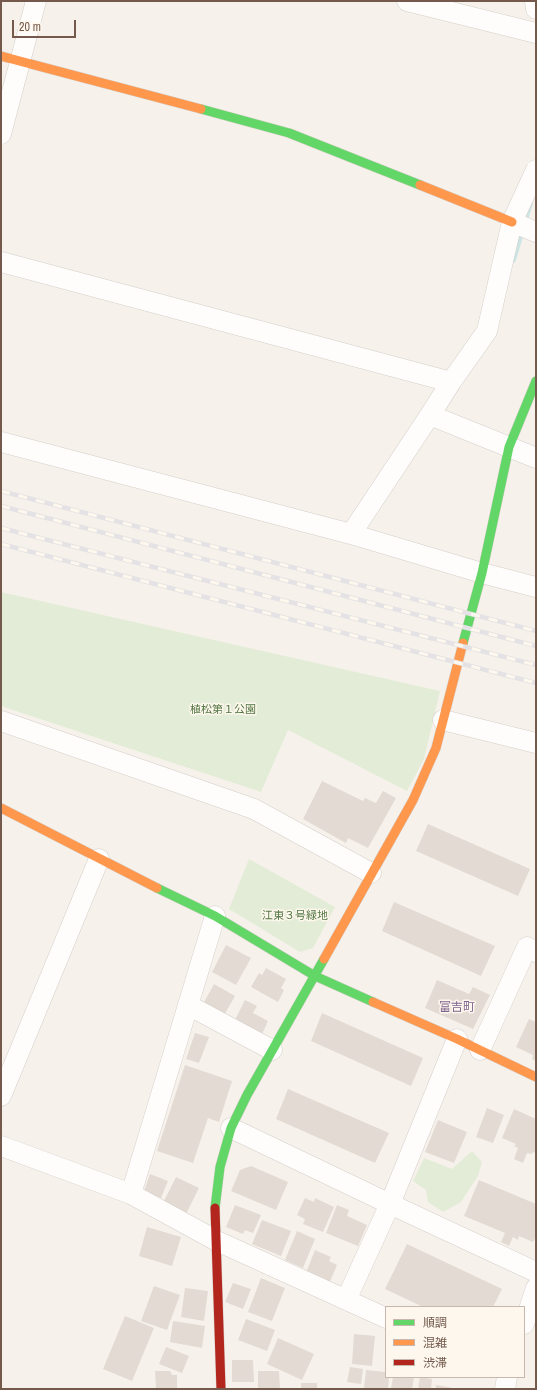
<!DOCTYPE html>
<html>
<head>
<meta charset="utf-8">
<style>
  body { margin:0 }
  #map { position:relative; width:537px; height:1390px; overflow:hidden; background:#f6f2eb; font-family:"Archivo Narrow","Noto Sans JP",sans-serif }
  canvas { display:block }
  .frame { position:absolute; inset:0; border:2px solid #735a4d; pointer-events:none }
  .legend { position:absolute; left:385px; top:1306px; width:140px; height:72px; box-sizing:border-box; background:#fef7ed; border:1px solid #c6b8ad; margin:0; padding:5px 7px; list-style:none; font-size:12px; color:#735a4d }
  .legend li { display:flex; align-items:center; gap:8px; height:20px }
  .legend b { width:20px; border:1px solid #c6b8ad }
  .scale { position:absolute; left:12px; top:20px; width:64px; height:18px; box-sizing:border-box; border:2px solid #735a4d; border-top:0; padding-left:5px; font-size:12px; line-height:14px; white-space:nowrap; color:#735a4d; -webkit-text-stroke:3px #fef7ed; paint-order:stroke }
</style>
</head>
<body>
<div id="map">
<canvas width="537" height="1390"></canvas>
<div class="frame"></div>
<ul class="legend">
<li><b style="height:5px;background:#63d668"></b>順調</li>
<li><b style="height:5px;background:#ff974d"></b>混雑</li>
<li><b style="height:5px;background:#b3261e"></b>渋滞</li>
</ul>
<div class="scale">20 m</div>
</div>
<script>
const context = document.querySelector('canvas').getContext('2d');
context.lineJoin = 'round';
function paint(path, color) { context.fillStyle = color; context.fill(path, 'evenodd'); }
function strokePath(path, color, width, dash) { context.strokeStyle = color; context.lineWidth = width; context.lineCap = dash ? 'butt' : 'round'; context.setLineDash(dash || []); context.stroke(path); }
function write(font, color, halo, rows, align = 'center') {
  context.font = font + ' "Archivo Narrow","Noto Sans JP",sans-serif'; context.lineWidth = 3; context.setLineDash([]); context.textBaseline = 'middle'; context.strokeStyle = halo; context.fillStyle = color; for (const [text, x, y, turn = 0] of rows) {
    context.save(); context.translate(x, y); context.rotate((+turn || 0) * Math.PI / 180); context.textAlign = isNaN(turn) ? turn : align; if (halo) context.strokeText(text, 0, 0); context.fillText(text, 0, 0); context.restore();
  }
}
const green = new Path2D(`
  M1,592L440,691L424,759L407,791L288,730L261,792L1,706Z
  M249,859L335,907L313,948L300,952L229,909Z
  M472,1151L482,1162L478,1176L461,1202L443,1212L428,1202L426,1190L413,1181L424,1158L452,1169Z`);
const stream = new Path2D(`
  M513,260L530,203`);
const building = new Path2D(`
  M322,781L363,801L365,798L376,803L383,791L396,798L368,848L348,838L346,843L303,819Z
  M428,824L530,869L518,896L416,851Z
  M394,902L495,946L481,976L382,931Z
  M226,945L251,958L236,985L212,972Z
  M266,968L286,979L281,988L284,990L278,1002L251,987L259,973L262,975Z
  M437,980L469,994L473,987L490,995L473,1029L425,1008Z
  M214,984L235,996L223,1017L202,1006Z
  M245,1000L257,1006L253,1013L268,1021L262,1034L233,1024Z
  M322,1013L423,1058L411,1086L311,1041Z
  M529,1019L536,1022V1061L532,1059L533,1055L516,1047Z
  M195,1033L209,1037L199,1063L186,1059Z
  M185,1065L232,1081L219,1122L208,1118L193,1163L157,1151Z
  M288,1089L389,1133L375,1163L276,1119Z
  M487,1108L504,1115L493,1143L476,1137Z
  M514,1109L536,1119V1153L533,1152L532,1154L527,1153L523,1163L514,1159L518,1148L514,1146L516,1144L502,1138Z
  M438,1120L467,1132L454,1163L425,1152Z
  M251,1166L288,1182L276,1210L231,1191L240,1170Z
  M150,1174L168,1181L161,1198L144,1191Z
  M176,1177L199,1188L185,1216L162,1205Z
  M479,1180L536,1204V1236L533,1242L519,1236L518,1240L513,1237L509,1246L501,1242L505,1233L464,1216Z
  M305,1198L314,1202L315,1198L334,1207L323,1232L303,1224L305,1219L297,1215Z
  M235,1205L261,1215L253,1233L245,1230L243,1234L226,1227Z
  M337,1205L349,1210L347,1216L367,1225L358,1246L326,1233Z
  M262,1220L291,1231L281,1256L252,1244Z
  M147,1227L181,1237L172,1266L139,1256Z
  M297,1231L315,1239L303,1268L285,1260Z
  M407,1244L502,1289L493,1307H423L385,1289Z
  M315,1250L331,1257L329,1261L337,1265L329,1284L305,1275Z
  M261,1278L285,1288L272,1321L248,1312Z
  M233,1283L251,1289L243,1309L225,1302Z
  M154,1286L180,1295L167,1330L141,1321Z
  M185,1288L208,1291L204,1321L181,1317Z
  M125,1316L154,1328L132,1381L103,1369Z
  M246,1319L275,1330L267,1351L238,1340Z
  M173,1321L205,1326L202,1348L170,1342Z
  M354,1334L375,1336L372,1366L352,1364Z
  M278,1338L314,1354L302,1380L267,1364Z
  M166,1347L189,1356L182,1373L159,1364Z
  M232,1360H253L254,1382H232Z
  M350,1367L363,1369L361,1384L347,1382Z
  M366,1370L386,1372V1377H389L388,1389H364Z
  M155,1371H170L172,1375H177V1389H156Z
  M258,1371H279L280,1389H258Z
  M393,1377H414L412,1389H391Z
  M420,1377L432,1379L431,1389H418Z
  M301,1383H317V1389H301Z
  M436,1385L453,1388V1389H436Z`);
const street = new Path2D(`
  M407,1L536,33
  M535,1L536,9
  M1,134L36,1
  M512,222L536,232
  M1,262L451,382
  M430,415L536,458
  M1,442L351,534L482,573L536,587
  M351,534L430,415L451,382L487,331L512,222L536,170
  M443,720L536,743
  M1,721L254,809L371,873
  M188,1005L272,1050
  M480,1050L527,947L536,952
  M1,1096L99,859
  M231,1128L390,1204L536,1272
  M1,1146L131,1194L217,1241L386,1318
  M131,1194L215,916
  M346,1300L390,1204L457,1039
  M524,1324L536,1288
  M505,1389L507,1377`);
const fast = new Path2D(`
  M201,109L289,133L420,185
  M463,643L482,573L509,447L536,381
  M157,888L215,916L315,976L373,1002
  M215,1208L220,1167L231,1128L247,1095L324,959`);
const slow = new Path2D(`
  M1,56L201,109
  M420,185L512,222
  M1,808L157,888
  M324,959L413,800L436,748L463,643
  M373,1002L457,1039L536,1077`);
const jam = new Path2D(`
  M215,1208L221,1389`);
const rail = new Path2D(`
  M1,491L536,631
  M1,506L536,646
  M1,528L536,665
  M1,544L536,683`);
const parkNames = [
  ["植松第１公園",223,710],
  ["江東３号緑地",295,916]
];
const neighbourhoodNames = [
  ["富吉町",457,1008]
];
paint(green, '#e3ecd7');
strokePath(stream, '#cde4e5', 6);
paint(building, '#e2dad3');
strokePath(street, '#d4cec8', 21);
strokePath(fast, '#d6cfc9', 10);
strokePath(slow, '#d6cfc9', 10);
strokePath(jam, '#d6cfc9', 10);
strokePath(street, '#fefdfc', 20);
strokePath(fast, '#63d668', 9);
strokePath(slow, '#ff974d', 9);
strokePath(jam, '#b3261e', 9);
strokePath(rail, '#e4e2e4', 4.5);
strokePath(rail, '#fef7ed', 3, [9]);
write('11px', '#547845', '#fef7ed', parkNames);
write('12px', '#80658f', '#fef7ed', neighbourhoodNames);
</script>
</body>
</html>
